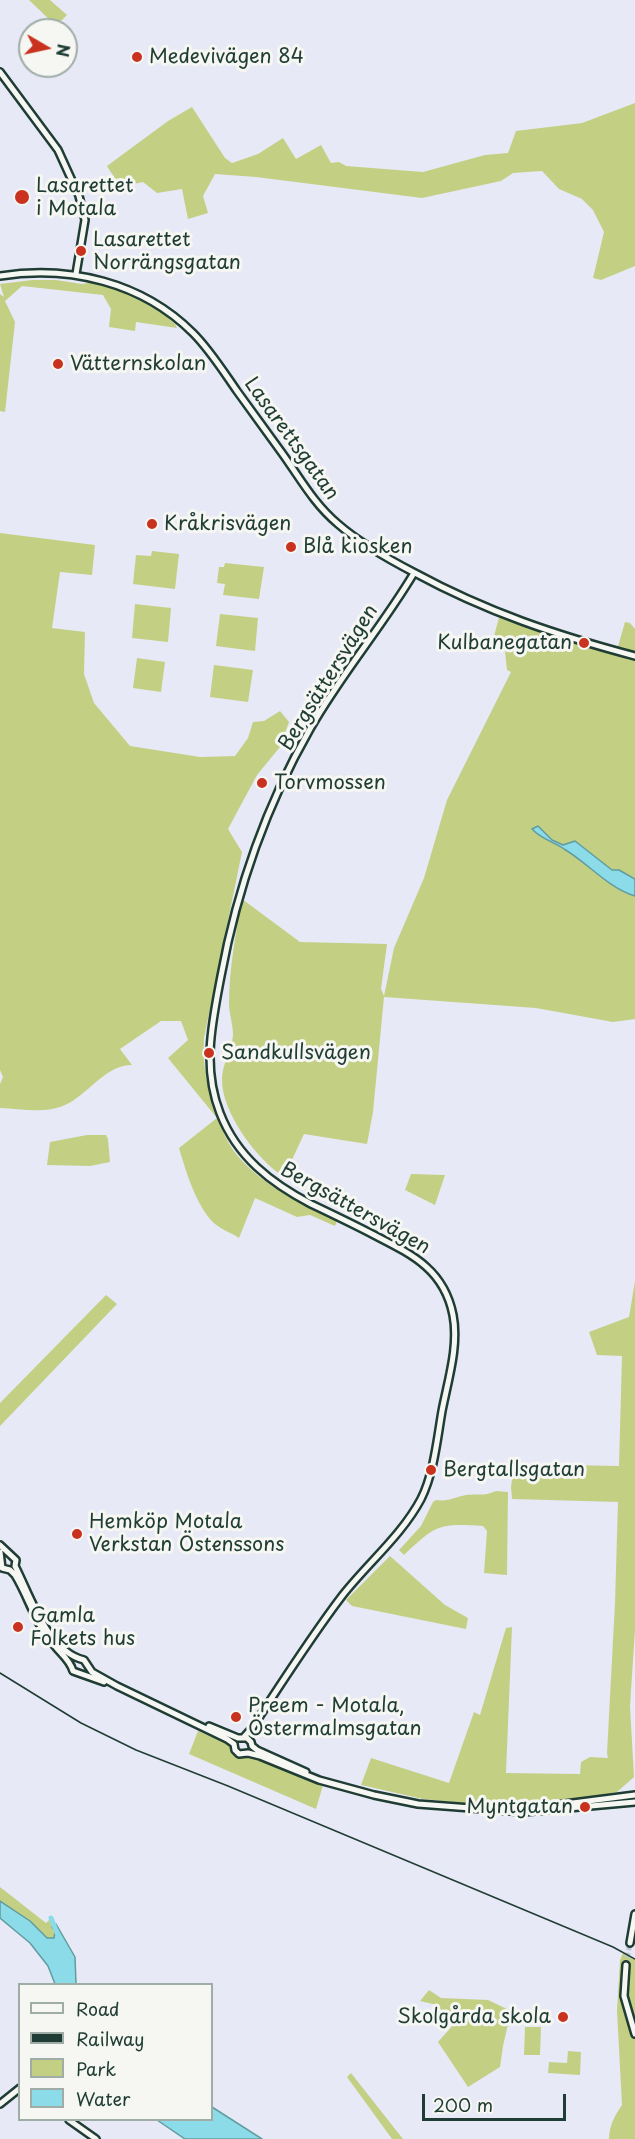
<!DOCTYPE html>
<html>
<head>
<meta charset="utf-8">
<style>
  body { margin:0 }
  #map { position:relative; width:635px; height:2139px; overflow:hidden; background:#e7e9f6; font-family:"Playpen Sans",sans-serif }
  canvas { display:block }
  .legend { position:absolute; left:18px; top:1983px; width:195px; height:138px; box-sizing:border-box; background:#f6f6f2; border:2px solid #a0aca6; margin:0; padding:8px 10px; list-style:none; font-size:18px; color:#1f3d34 }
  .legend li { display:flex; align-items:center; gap:12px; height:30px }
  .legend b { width:30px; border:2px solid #a0aca6 }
  .north { position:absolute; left:18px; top:18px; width:60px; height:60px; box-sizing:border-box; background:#f6f6f2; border:2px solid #a0aca6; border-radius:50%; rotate:99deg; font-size:16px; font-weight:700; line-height:24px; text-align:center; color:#1f3d34 }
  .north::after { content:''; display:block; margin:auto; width:21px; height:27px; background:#c8321e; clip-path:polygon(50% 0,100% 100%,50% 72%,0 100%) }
  .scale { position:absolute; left:422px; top:2094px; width:144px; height:27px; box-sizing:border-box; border:3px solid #1f3d34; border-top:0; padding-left:8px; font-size:18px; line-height:21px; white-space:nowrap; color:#1f3d34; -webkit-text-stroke:4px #f6f6f2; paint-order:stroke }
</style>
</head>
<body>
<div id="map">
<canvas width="635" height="2139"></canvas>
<ul class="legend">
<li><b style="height:8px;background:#f6f6f2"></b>Road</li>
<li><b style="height:8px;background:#1f3d34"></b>Railway</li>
<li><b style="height:16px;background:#c3d084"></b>Park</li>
<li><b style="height:16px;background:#8cdbe8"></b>Water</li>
</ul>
<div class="north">N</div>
<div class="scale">200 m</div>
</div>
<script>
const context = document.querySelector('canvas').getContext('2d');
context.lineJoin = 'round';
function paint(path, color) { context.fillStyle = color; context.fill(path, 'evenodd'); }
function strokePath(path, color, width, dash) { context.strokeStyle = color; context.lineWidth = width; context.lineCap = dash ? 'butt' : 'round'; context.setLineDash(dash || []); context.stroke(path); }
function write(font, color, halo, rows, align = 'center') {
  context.font = font + ' "Playpen Sans",sans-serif'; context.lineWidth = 6; context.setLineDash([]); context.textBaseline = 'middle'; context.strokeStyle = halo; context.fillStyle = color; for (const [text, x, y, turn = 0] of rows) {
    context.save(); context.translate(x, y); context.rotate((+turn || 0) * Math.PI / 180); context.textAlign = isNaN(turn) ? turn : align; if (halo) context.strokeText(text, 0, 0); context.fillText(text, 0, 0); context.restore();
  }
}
const green = new Path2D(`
  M29,0H50L67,15L56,26Z
  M635,103V266L601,280L593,278L604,232L593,210L582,199L559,189L542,171L513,173L501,181L422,198L256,177L215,174L203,196L208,213L188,219L182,189L157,193L143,182C121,187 119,185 107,166L168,121L192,107L225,158L232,163L258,154L283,138L296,159L321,145L331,163L339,162L346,166L423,172L485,155L508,153L516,131L582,123Z
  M32,280H56L82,284L94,282L122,291L159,310L175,324L177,328L136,322L135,331L109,327L111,309L103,295L22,286L5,301L15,322L5,412L0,411V294L4,297L0,284Z
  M0,533L95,545L92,575L60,572L52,628L85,632L84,674L94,703L130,746L200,757L235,756L248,738L253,722L264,721L280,711L289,722L280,747L257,775L228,829L242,852L204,1038C203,1068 206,1082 216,1110C219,1119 221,1128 225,1136C243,1176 300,1204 337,1221L335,1226L310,1215L297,1217L255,1198L239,1238C232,1233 222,1230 215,1224C197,1208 186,1172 179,1148L217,1118L168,1058L188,1040L181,1021H161L120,1049L132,1065C105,1065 88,1095 65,1105C45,1114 21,1109 0,1108V1084L3,1077L0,1070Z
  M152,551L179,554L175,589L133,584L136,555L151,556Z
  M225,563L264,567L259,599L223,595L225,584L217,583L219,567H224Z
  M135,604L171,608L168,642L132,638Z
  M220,614L258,618L255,651L216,646Z
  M500,614L617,650L625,622L630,623L635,629V1019L613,1022L536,1008L384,997L373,1112L367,1144L304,1134L284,1177C258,1161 221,1112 222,1079C222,1064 232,1050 233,1035C233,1024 229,1014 229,1003C229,968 236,933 242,899L300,942L387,944L381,989L384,996L394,948L424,878L447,800L511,672L507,670L505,651L494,636Z
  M137,658L165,662L161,692L133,688Z
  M214,665L253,670L248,702L210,697Z
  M87,1135H106L108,1139L110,1162L90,1166L47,1165L50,1142Z
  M411,1174L445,1175L435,1205L405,1190Z
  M635,1281V1630L630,1706L634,1777L617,1792L546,1805L504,1807L423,1799L361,1785L371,1758L449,1783L474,1712L480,1715L506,1628L512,1627L506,1773L580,1774L581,1762L590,1757L608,1758L607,1753L615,1603L618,1502L512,1499L511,1487L514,1464L619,1466L622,1356L597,1355L589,1332L629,1317Z
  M106,1295L117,1304L0,1426V1403Z
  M496,1491L508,1492L507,1575L484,1573L487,1531L483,1526C438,1523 436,1525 404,1555L399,1550L421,1526L433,1502L436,1500C448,1502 455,1497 466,1495C479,1493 482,1497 496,1491Z
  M390,1556L445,1605L468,1618L466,1629L352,1606L346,1600Z
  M198,1731L232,1746L235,1753L240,1756L253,1757L323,1785L316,1809L189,1754Z
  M0,1887L46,1923L51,1918L55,1927L60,1946L0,1912Z
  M623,1953L635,1960V2139H609C609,2126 615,2115 622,2105L617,2011L620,1960Z
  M429,1990L441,1998L488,2000L511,2011L503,2046L500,2067L468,2087L438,2042L454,2024L437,2005L420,2001Z
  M525,2027H541L540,2055H524Z
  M568,2051L581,2052L580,2075L548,2073L549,2062L567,2063Z
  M351,2073L403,2139H392L347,2077Z`);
const water = new Path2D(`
  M538,826L552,840L563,845L575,841L612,870H619L635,879V896C608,888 588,863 564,849C554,842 541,839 532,829Z
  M0,1901L30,1921L47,1938H54L55,1931L52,1927L56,1924L75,1957L76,1984H55L48,1966L30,1943L0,1918Z
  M212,2107L262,2139H185L157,2120H212Z`);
const canal = new Path2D(`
  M51,1918L57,1933`);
const secondaryTunnel = new Path2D(`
  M626,1965L630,1943`);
const secondary = new Path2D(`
  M0,72L58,150L79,196L85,220L76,274
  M0,276C69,265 142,282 193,333C210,350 223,371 237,391C252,412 267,432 282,453C300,478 314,504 338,524C361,544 388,559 415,573C487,612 556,635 635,656
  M0,1545L16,1560L15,1566C31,1597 47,1651 84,1660L92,1672L117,1686L227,1739L234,1744L235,1750L239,1754L248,1753L260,1756L319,1780L374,1795L418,1804L524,1812L635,1802
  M0,1552L2,1568L10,1570L15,1575C29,1598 35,1624 54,1645C61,1654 70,1660 73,1671L104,1682
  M209,1726L238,1738H247L251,1742L252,1746L257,1750L306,1772
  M244,1737L252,1728C281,1684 310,1638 342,1596C367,1564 402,1535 421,1499C434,1473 437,1440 442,1411C448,1380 459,1346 453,1315C444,1269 411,1254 374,1235C353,1224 332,1214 311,1204C271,1183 237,1157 220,1113C202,1067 212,1023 221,976C237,889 266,806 310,729C341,674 382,627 414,573
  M518,1810L635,1795
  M630,1943L635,1914
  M626,1965L624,1996L635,2034
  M0,2104L20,2088
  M69,2120L96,2139`);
const rail = new Path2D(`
  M0,1673L81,1723L136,1750L228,1786L613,1947L635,1959`);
const markers = [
  [137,57,6,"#c8321e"],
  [22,197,8,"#c8321e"],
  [81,251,6,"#c8321e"],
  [58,364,6,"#c8321e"],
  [152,524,6,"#c8321e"],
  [291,547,6,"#c8321e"],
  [584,643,6,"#c8321e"],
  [262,783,6,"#c8321e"],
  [209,1053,6,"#c8321e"],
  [431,1470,6,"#c8321e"],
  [77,1534,6,"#c8321e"],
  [18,1627,6,"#c8321e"],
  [236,1717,6,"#c8321e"],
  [585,1807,6,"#c8321e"],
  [563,2017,6,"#c8321e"]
];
const poiNames = [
  ["Medevivägen 84",149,57],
  ["Lasarettet",36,186],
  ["i Motala",36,209],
  ["Lasarettet",93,240],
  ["Norrängsgatan",93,263],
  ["Vätternskolan",70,364],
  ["Kråkrisvägen",164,524],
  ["Blå kiosken",303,547],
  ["Kulbanegatan",572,643,"right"],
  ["Torvmossen",274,783],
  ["Sandkullsvägen",221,1053],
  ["Bergtallsgatan",443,1470],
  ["Hemköp Motala",89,1522],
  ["Verkstan Östenssons",89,1545],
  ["Gamla",30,1616],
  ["Folkets hus",30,1639],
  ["Preem - Motala,",248,1706],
  ["Östermalmsgatan",248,1729],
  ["Myntgatan",573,1807,"right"],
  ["Skolgårda skola",551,2017,"right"]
];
const streetNames = [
  ["Lasarettsgatan",291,439,54],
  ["Bergsättersvägen",329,678,-58],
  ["Bergsättersvägen",355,1209,29]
];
paint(green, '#c3d084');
paint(water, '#8cdbe8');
strokePath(water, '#609ca0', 1.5);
strokePath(canal, '#8cdbe8', 5);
strokePath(secondaryTunnel, '#bfc7cf', 5, [5, 2.5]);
strokePath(secondary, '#1f3d34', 10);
strokePath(secondary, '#f6f6f2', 5);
strokePath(rail, '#1f3d34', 1.5);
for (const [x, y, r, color] of markers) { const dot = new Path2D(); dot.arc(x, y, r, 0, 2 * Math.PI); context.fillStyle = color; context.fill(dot); strokePath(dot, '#f6f6f2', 2); }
write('20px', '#1f3d34', '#f6f6f2', poiNames, 'left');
write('20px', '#1f3d34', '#f6f6f2', streetNames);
</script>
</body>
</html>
